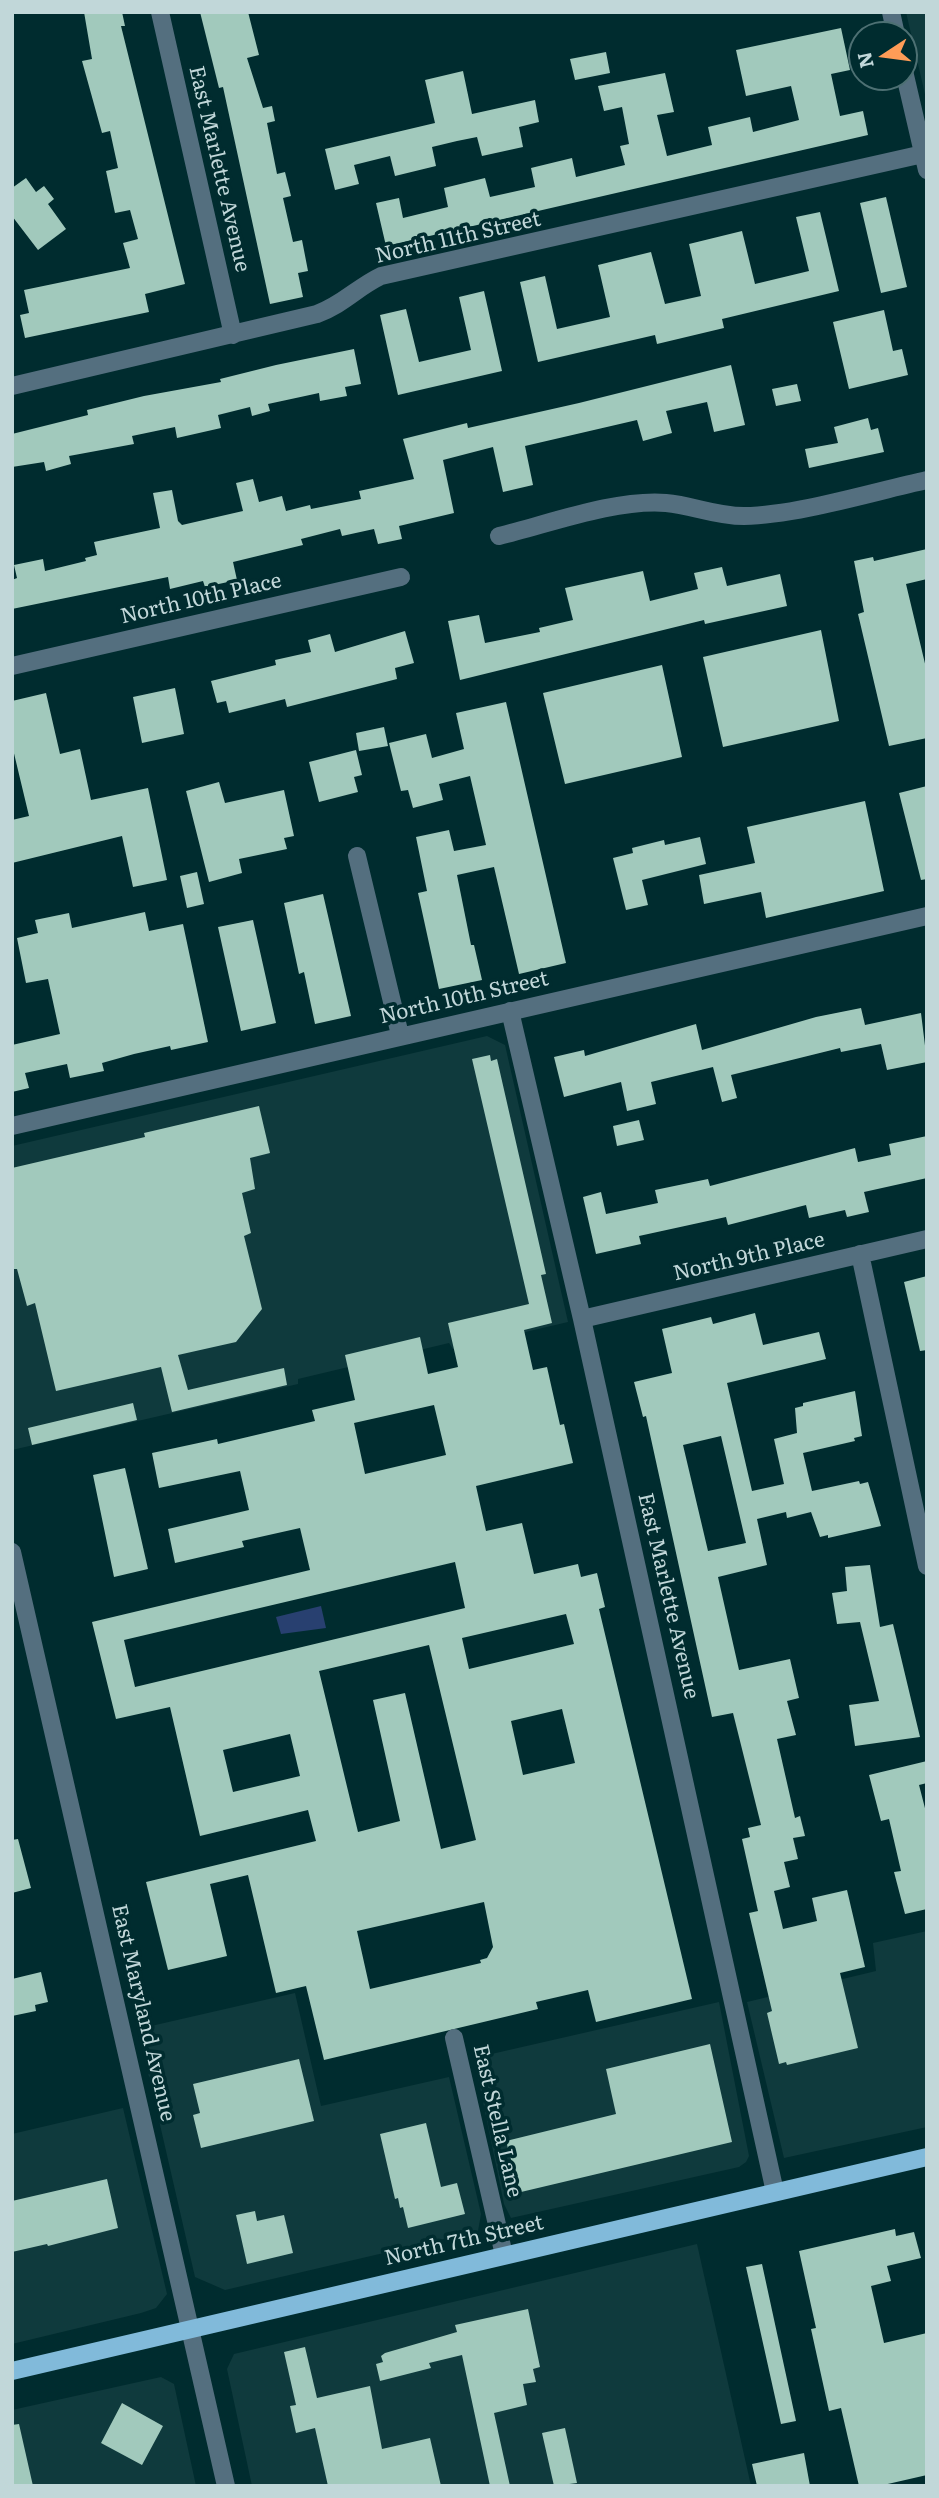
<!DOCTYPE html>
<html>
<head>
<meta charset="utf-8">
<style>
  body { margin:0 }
  #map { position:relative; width:939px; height:2498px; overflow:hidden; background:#002c2f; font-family:Literata,serif }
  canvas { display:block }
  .frame { position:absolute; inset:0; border:14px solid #c1d7d9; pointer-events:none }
  .north { position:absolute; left:848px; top:21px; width:70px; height:70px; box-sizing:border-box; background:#002c2f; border:2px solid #4d7073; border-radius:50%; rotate:257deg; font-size:19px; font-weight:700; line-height:28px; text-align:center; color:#c1d7d9 }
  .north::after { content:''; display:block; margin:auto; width:24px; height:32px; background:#fe9c57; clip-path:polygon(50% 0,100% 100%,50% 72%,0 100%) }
</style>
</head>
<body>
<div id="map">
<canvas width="939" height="2498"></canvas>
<div class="frame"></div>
<div class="north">N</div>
</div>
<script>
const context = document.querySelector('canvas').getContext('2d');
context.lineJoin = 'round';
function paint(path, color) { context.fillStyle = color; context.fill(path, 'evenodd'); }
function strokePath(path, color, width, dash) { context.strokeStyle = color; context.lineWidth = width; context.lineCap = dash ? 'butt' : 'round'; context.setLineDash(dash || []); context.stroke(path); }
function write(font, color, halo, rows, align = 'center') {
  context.font = font + ' Literata,serif'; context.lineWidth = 7; context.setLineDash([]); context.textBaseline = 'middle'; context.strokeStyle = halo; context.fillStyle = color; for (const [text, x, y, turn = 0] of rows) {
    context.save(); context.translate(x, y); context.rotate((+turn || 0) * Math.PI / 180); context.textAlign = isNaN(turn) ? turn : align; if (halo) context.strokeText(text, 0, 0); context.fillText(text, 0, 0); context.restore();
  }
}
const built = new Path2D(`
  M906,12H927V103Z
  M487,1036L505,1045L568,1322L453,1349L449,1343L298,1379V1384L12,1450V1146Z
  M927,1931V2127L784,2158L747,2002L876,1971L873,1943Z
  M295,1993L321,2106L449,2077L481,2214L478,2231L225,2290L195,2277L138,2029Z
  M719,2002L749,2156L746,2162L739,2167L511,2218L504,2204L474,2058Z
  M123,2108L167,2294L156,2308L141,2313L12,2344V2134Z
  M697,2244L751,2486H252L227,2369L234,2354Z
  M161,2377L174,2384L196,2486H12V2410Z`);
const water = new Path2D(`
  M321,1606L326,1628L281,1634L276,1617Z`);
const building = new Path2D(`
  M84,12H122L125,26H121L185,284L145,294L149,312L25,338L20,315L29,313L24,290L130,268L123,243L138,239L130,210L115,213L106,171L118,168L110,131L102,133L82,61L92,59Z
  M200,12H248L259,55L247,58L263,108L272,106L275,121L267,123L277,174L285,172L291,196L283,198L293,242L302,240L308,271L298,273L303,297L270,304L223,87L219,88Z
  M841,28L850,70L831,74L840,116L863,111L868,135L386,246L376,203L399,198L403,218L448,207L444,188L485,178L490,197L535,187L531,168L572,158L576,177L625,165L620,146L629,144L622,107L604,111L598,86L665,73L674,112L657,115L667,156L712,145L708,127L750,117L753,132L799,120L791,86L746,96L736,50Z
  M606,52L610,73L575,80L570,59Z
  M463,71L472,114L535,100L539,122L519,127L523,147L482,156L477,137L457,141L432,147L436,166L395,176L390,156L354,165L359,184L335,190L325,149L435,123L425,80Z
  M26,178L36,192L44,186L54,199L48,204L66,229L38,250L12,216V188Z
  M886,197L907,287L881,293L860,203Z
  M820,212L839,291L722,319L724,328L657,344L655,335L538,362L520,282L545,276L557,329L610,317L598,265L651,252L665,304L701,296L689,244L742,231L755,284L809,271L796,217Z
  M484,291L502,371L398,395L380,315L406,309L419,362L471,350L459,297Z
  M884,310L893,351L902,349L908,375L849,389L833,322Z
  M354,349L361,384L345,387L347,396L320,401L319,393L268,404L270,411L252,416L250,407L218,415L221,428L177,438L175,427L132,436L134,444L69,456L71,464L46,471L44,462L12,467V434L88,415L87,410L144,396L221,382L220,379L276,365Z
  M731,365L745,425L714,432L707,402L666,411L672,433L643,441L637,420L525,446L533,485L503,492L493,447L443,460L454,513L399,526L402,539L378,544L374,529L342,536L340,529L301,539L303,545L233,562L237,580L205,587L203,581L170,589L168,577L12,609V580L17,578L14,565L43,559L45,571L86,561L85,558L97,555L94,542L160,528L153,493L172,490L178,521L182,525L243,511L236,483L253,479L259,502L282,496L286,511L310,505L311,509L361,499L359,491L414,479L403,439L467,423L468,428L579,403Z
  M797,384L801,401L776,406L772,389Z
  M868,418L871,430L878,428L884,452L809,468L805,449L838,443L834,427Z
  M927,549V579L906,584L927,672V738L889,746L858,614L864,612L854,561L873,557L874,561Z
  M722,567L727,586L780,574L787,606L705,624L704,620L460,680L448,621L479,615L485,643L540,632L539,628L573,620L565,588L643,571L650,601L698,589L694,573Z
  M821,630L839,721L723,747L703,657Z
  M405,631L414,663L395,668L397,679L287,707L285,699L229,713L226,701L217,703L211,681L276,665L275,660L311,652L308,640L330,634L335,652Z
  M662,665L682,757L565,784L543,693Z
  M175,688L184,734L142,743L133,697Z
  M46,693L60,754L80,749L91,800L148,788L167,880L133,887L122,836L12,863V820L29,816L12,745V701Z
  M506,702L566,963L519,974L494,867L457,875L471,945H474L482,980L439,989L418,893L427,891L416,837L449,830L454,851L486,845L470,776L439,784L443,800L413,808L408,790L401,791L389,743L426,734L432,758L464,749L456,713Z
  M384,727L388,746L359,751L356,733Z
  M356,750L362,775L354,777L358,792L319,802L309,762Z
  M219,782L225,803L284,790L294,836L284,838L287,849L239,859L242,873L209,882L186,791Z
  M927,786V879L921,880L899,793Z
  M865,801L884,891L766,918L761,892L704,904L699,875L755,863L747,827Z
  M700,837L706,864L642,880L648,905L626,910L613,858L633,853L632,848L664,840L665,845Z
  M197,872L204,904L187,908L180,876Z
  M323,894L351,1016L315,1024L304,972L299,974L284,903Z
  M145,912L149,931L183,924L208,1042L171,1050L170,1046L134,1054L102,1063L104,1071L70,1078L67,1064L25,1073L29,1088L12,1092V1045L60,1034L48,979L26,983L17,938L38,933L35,920L69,913L72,928Z
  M253,920L276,1023L241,1031L218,927Z
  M861,1008L865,1025L921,1013L927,1062L887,1070L881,1044L841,1052L840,1048L731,1075L737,1098L722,1102L713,1067L651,1082L656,1104L627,1111L621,1082L564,1097L554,1057L584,1050L585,1056L696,1024L702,1050L816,1017Z
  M490,1055L491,1061L497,1059L546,1274L541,1275L552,1323L524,1330L533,1370L547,1367L560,1425L564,1424L573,1463L476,1486L486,1531L522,1523L534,1574L578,1564L581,1577L597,1573L605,1607L599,1609L692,1999L596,2022L588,1990L536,2002L538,2009L324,2060L306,1986L276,1993L248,1875L210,1884L227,1956L168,1970L146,1882L316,1841L308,1810L200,1836L170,1707L116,1719L92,1622L310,1570L300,1528L242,1541L244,1547L175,1563L168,1529L249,1510L240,1471L159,1488L152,1453L217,1439L218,1444L315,1421L312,1410L355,1400L345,1355L420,1337L428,1374L458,1367L448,1323L529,1304L472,1059ZM434,1405L446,1455L365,1474L354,1423ZM455,1562L465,1608L135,1687L124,1640ZM566,1614L574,1644L469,1669L462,1638ZM429,1645L476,1840L441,1849L405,1693L373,1700L400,1821L358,1832L319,1671ZM562,1709L575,1763L523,1775L511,1721ZM290,1734L300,1776L233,1792L223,1750ZM484,1902L493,1947L487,1958L480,1960L481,1963L370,1989L357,1931Z
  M259,1106L270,1153L250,1158L255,1189L242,1193L251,1233L244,1236L262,1309L236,1342L178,1355L188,1390L284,1368L287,1385L172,1412L161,1367L56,1391L35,1303L27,1306L17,1269H12V1168L145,1137L144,1133Z
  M639,1120L644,1140L617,1146L613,1126Z
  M927,1136V1178L864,1192L869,1212L847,1217L845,1210L809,1218L806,1205L728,1225L726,1217L639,1236L641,1244L596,1254L583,1197L601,1192L606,1214L658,1203L655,1190L708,1179L710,1186L855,1148L858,1162L891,1155L889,1144Z
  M927,1276V1350L920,1351L904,1282Z
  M755,1313L763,1345L819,1332L826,1359L727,1383L752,1491L784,1484L774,1439L797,1433L795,1408L803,1406V1403L855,1391L862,1436L854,1438L855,1441L803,1453L812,1491L859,1481L860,1484L868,1482L881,1526L828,1538V1535L820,1537L811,1512L787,1518L786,1512L757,1519L767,1565L718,1577L739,1670L790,1659L799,1698L787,1701L796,1735L777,1739L795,1818L800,1816L805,1836L793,1838L798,1859L784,1862L790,1887L774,1891L783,1929L817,1921L812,1898L847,1890L865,1967L840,1973L858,2048L787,2065L786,2062L779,2064L767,2013L772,2011L749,1913L758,1911L742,1839L750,1837L748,1828L761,1825L733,1713L712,1717L646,1416L643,1417L634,1382L672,1373L662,1329L711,1317L713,1324ZM721,1436L746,1543L708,1551L683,1445Z
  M133,1403L137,1420L32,1445L28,1428Z
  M125,1468L148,1569L114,1577L93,1475Z
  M870,1565L880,1627L893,1624L920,1737L855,1746L849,1705L879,1701L860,1622L837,1624L832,1593L847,1591L845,1567Z
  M927,1761V1783L919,1785L927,1816V1909L905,1914L894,1872L901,1871L889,1819L881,1821L869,1775Z
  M18,1839L31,1888L12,1893V1840Z
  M41,1972L48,2002L35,2005L36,2011L12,2016V1979Z
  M710,2044L732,2142L521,2192L519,2189L506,2141L616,2114L606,2069Z
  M299,2059L314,2121L201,2148L193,2115L200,2113L193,2084Z
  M426,2123L441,2187L457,2183L465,2214L408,2228L403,2207L400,2208L398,2198L395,2199L380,2134Z
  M107,2179L118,2228L48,2246L47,2244L12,2252V2201Z
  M255,2211L257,2221L284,2215L293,2253L247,2264L236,2215Z
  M895,2229L896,2236L914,2232L921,2258L887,2266L891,2281L871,2286L884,2343L927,2333V2475L879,2486H859L841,2408L829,2411L811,2329L816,2328L799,2251Z
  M762,2264L796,2421L781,2424L746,2267Z
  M528,2309L540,2367L533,2369L536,2382L523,2384L527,2405L494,2413L510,2486H490L462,2355L429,2363L431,2368L380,2381L376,2364L383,2362L381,2356L385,2353L457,2332L455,2325Z
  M305,2347L317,2398L370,2386L382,2449L430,2438L441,2486H328L315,2428L296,2433L290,2406L296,2405L284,2352Z
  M122,2403L163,2426L142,2465L101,2443Z
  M19,2424L33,2486H12V2425Z
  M565,2428L577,2483L554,2486L542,2433Z
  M804,2453L810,2486H757L752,2464Z`);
const minor = new Path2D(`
  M160,12L233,335
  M891,12L896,35
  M904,71L927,170
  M12,386L317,314C344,304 356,288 381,276L923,154
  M499,536C549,524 614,499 666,503C692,505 715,516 744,516C798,515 872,492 927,480
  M12,666L401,577
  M357,856L400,1035
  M510,1011L582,1319L775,2192
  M12,1126L927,916
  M860,1254L927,1566
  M582,1319L927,1239
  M12,1552L226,2486
  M454,2038L504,2255`);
const major = new Path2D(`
  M12,2371L927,2157`);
const streetNames = [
  ["East Marlette Avenue",219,169,77],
  ["North 11th Street",458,238,-13],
  ["North 10th Place",201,599,-13],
  ["North 10th Street",464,998,-13],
  ["North 9th Place",749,1257,-13],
  ["East Marlette Avenue",668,1596,77],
  ["East Maryland Avenue",143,2013,77],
  ["East Stella Lane",497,2121,77],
  ["North 7th Street",464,2241,-13]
];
paint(built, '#0f3a3d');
paint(water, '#284070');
paint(building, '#a1c9bc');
strokePath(minor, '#546f7f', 18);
strokePath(major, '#81bada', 18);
write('21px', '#c1d7d9', '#002c2f', streetNames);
</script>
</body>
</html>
